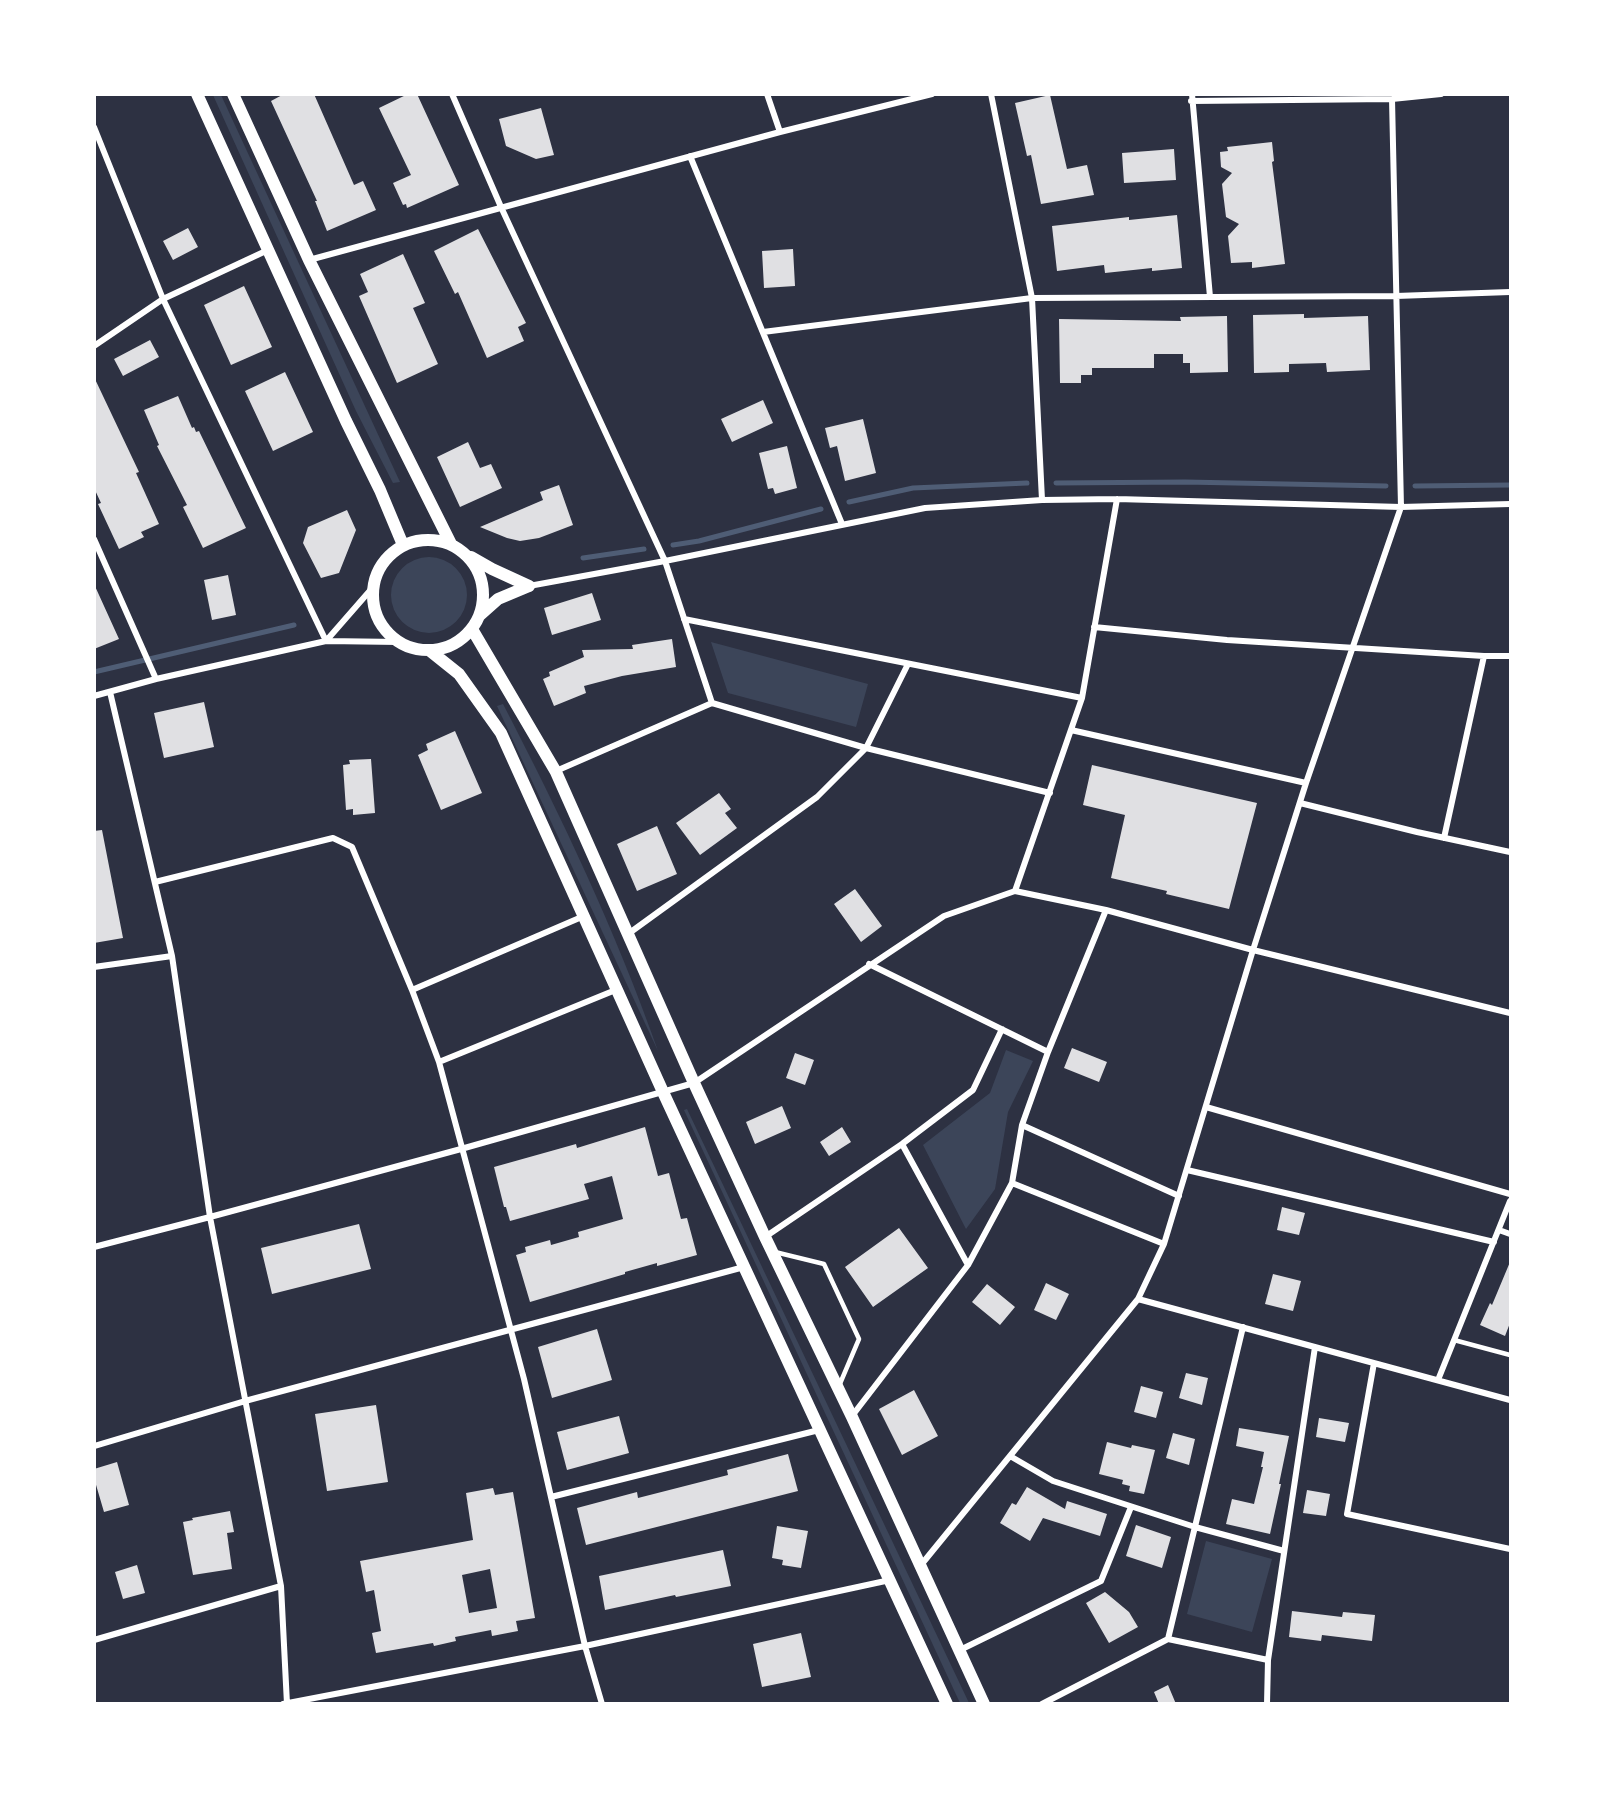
<!DOCTYPE html>
<html>
<head>
<meta charset="utf-8">
<style>
  body { margin:0 }
  #map { position:relative; width:1605px; height:1798px; overflow:hidden; background:#2d3142; font-family:"Golos Text",sans-serif }
  canvas { display:block }
  .frame { position:absolute; inset:0; border:96px solid #fff; pointer-events:none }
</style>
</head>
<body>
<div id="map">
<canvas width="1605" height="1798"></canvas>
<div class="frame"></div>
</div>
<script>
const context = document.querySelector('canvas').getContext('2d');
context.lineJoin = 'round';
function paint(path, color) { context.fillStyle = color; context.fill(path, 'evenodd'); }
function strokePath(path, color, width, dash) { context.strokeStyle = color; context.lineWidth = width; context.lineCap = dash ? 'butt' : 'round'; context.setLineDash(dash || []); context.stroke(path); }
const green = new Path2D(`
  M213,95H221L400,482L393,483L356,411Z
  M391 595a38 38 0 1 1 76 0a38 38 0 1 1-76 0Z
  M711,642L868,684L856,727L728,693Z
  M503,704C561,816 616,931 658,1051L497,706Z
  M1006,1050L1033,1061L1008,1112L995,1189L966,1229L923,1145L990,1093Z
  M687,1109L969,1703H960L684,1110Z
  M1206,1541L1272,1559L1252,1632L1187,1614Z`);
const stream = new Path2D(`
  M1056,483L1185,482L1386,486
  M1415,486L1510,485
  M849,502L913,488L1027,483
  M673,545L699,541L821,509
  M583,558L644,549
  M94,672L294,625`);
const building = new Path2D(`
  M284,94H314L354,185L363,181L376,210L327,231L315,201H317L271,101Z
  M408,94H417L459,185L407,208L406,204L403,205L393,183L411,175L379,108Z
  M1050,95L1067,169L1087,165L1094,195L1041,204L1031,155L1027,156L1015,103Z
  M541,108L554,155L536,159L506,146L499,119Z
  M1272,142L1274,161L1272,162L1285,264L1252,268V262L1231,263L1228,236L1239,224L1226,217L1222,184L1232,173L1221,167L1220,152L1228,151L1227,147Z
  M1174,149L1176,180L1124,183L1122,153Z
  M1177,215L1182,268L1152,271V268L1105,273L1104,265L1057,271L1052,226L1129,217V220Z
  M188,228L198,247L173,260L163,241Z
  M478,229L526,323L518,327L524,341L487,358L458,292L455,294L434,251Z
  M793,249L795,286L764,288L762,251Z
  M403,254L425,303L413,308L438,364L397,383L359,296L368,292L360,274Z
  M244,286L272,347L231,365L204,305Z
  M1304,314V318L1368,316L1370,370L1327,372L1326,363L1289,364V372L1254,373L1253,315Z
  M1227,316L1228,372L1190,373V363H1183V354H1154V368H1092V375H1081V383H1060L1059,319L1181,321L1180,317Z
  M150,340L159,357L123,376L114,359Z
  M285,372L313,432L273,451L245,391Z
  M94,377L139,472L136,473L159,524L141,532L144,537L119,549L98,504L101,503L94,488Z
  M178,396L192,428L194,427L196,432L199,431L246,528L203,548L183,507L187,505L157,446L159,445L144,410Z
  M763,400L773,423L732,442L721,419Z
  M863,419L876,473L845,481L837,446L830,448L825,428Z
  M468,442L480,468L491,464L502,488L460,507L437,457Z
  M787,446L797,488L775,494L773,488L768,489L759,453Z
  M559,485L573,525L539,538L520,541L507,538L480,527L543,500L540,492Z
  M347,510L356,530L339,573L321,578L303,543L308,527Z
  M228,575L236,615L212,620L204,580Z
  M94,584L119,639L94,649Z
  M592,593L601,620L552,635L544,608Z
  M672,639L676,667L622,676L584,686L586,693L554,706L543,679L550,676L549,672L584,657L582,650L633,649L632,645Z
  M204,702L214,747L164,758L154,713Z
  M455,731L482,793L441,810L418,755L428,750L426,744Z
  M371,759L375,813L353,815V809L346,810L343,765L350,764L349,760Z
  M1092,765L1257,803L1229,909L1166,894L1167,891L1111,878L1125,815L1083,805Z
  M719,793L731,809L725,813L737,828L700,855L676,823Z
  M657,826L677,874L637,891L617,844Z
  M102,830L123,938L94,943V831Z
  M855,889L882,926L861,942L834,904Z
  M1072,1048L1107,1062L1099,1082L1064,1068Z
  M795,1053L814,1060L805,1085L786,1078Z
  M782,1106L791,1128L755,1144L746,1122Z
  M645,1127L658,1176L669,1173L681,1219L687,1218L697,1255L657,1266V1263L625,1272V1274L530,1302L516,1255L526,1252L525,1247L550,1240L551,1245L579,1237L578,1232L623,1219L612,1176L584,1184L589,1199L510,1221L506,1207H504L494,1167L576,1144L577,1148Z
  M842,1127L851,1142L829,1156L820,1142Z
  M1282,1207L1305,1213L1299,1235L1277,1230Z
  M359,1224L371,1269L272,1294L261,1248Z
  M899,1228L928,1268L873,1307L845,1267Z
  M1510,1262V1323L1505,1336L1480,1325L1490,1303L1492,1305Z
  M1273,1274L1301,1281L1293,1311L1265,1304Z
  M1046,1283L1069,1294L1056,1320L1034,1310Z
  M987,1284L1015,1307L1000,1325L972,1302Z
  M597,1329L612,1380L552,1398L538,1347Z
  M1186,1373L1208,1378L1202,1405L1179,1398Z
  M1141,1386L1163,1392L1156,1418L1134,1412Z
  M914,1390L938,1436L902,1455L879,1409Z
  M376,1405L388,1482L327,1491L315,1414Z
  M619,1416L629,1453L567,1470L557,1432Z
  M1319,1418L1349,1423L1345,1442L1316,1437Z
  M1239,1428L1289,1436L1279,1484H1281L1270,1534L1226,1524L1232,1499L1254,1504L1263,1467H1261L1264,1452L1236,1446Z
  M1173,1433L1195,1439L1189,1465L1166,1458Z
  M1107,1442L1131,1448L1132,1445L1155,1450L1144,1494L1129,1491L1130,1486L1122,1484L1123,1480L1099,1474Z
  M788,1454L798,1491L586,1545L577,1508L637,1492L638,1498L728,1475L727,1470Z
  M117,1462L129,1505L104,1512L94,1478V1469Z
  M1027,1487L1065,1509L1067,1501L1107,1514L1100,1536L1043,1518L1030,1541L1000,1523L1012,1503L1016,1505Z
  M493,1488L495,1495L513,1492L535,1618L516,1621L518,1631L492,1636L491,1630L455,1637L456,1641L434,1646L433,1643L376,1653L372,1633L381,1631L374,1590L366,1592L360,1561L473,1540L466,1493ZM490,1569L497,1608L469,1613L462,1575Z
  M1307,1490L1330,1494L1326,1516L1303,1513Z
  M230,1511L234,1532L227,1533L232,1569L193,1575L183,1522L193,1520L192,1518Z
  M1136,1525L1171,1537L1162,1568L1126,1556Z
  M777,1526L808,1531L801,1568L782,1565L783,1560L772,1558Z
  M723,1550L731,1586L676,1597L675,1595L605,1610L599,1576Z
  M137,1565L145,1593L123,1599L115,1572Z
  M1105,1592L1129,1612L1138,1627L1109,1643L1086,1603Z
  M1292,1611L1342,1617L1343,1612L1375,1615L1372,1641L1322,1635L1321,1641L1289,1637Z
  M801,1633L811,1677L762,1687L753,1644Z
  M1168,1685L1176,1704H1159L1154,1692Z`);
const service = new Path2D(`
  M775,1252L824,1264L859,1339L839,1386
  M1454,1340L1510,1355`);
const minor = new Path2D(`
  M452,94L501,207L665,561L712,703
  M767,94L780,132
  M991,94L1032,298L1042,500
  M1192,94L1210,297
  M1191,101L1392,99L1441,94
  M94,127L163,299L326,641
  M690,156L842,524
  M309,260L780,132L932,94
  M763,332L1032,298L1396,296L1510,292
  M94,346L163,299L268,250
  M94,539L156,679
  M529,586L665,561L925,508L1042,500L1117,499L1401,507L1510,504
  M684,619L1082,698
  M1094,627L1227,640L1484,656H1510
  M326,641L374,586
  M110,692L172,956L210,1217L281,1586L287,1704
  M94,696L156,679L326,641L399,642
  M1071,730L1306,783
  M556,771L712,703L866,748L1050,793
  M1300,803L1417,832L1510,852
  M1444,838L1484,656
  M155,882L333,838L352,847L412,990L439,1062L524,1379L585,1646L602,1704
  M1015,891L1106,910L1253,950L1510,1013
  M628,934L817,797L866,748L908,664
  M869,964L1048,1052
  M94,967L172,956
  M412,990L584,916
  M439,1062L618,989
  M1206,1107L1510,1194
  M1022,1125L1179,1196
  M902,1144L968,1265
  M1187,1170L1494,1242
  M1012,1183L1164,1244
  M1499,1230L1510,1234
  M765,1237L902,1144L973,1090L1002,1029
  M94,1247L210,1217L461,1149L694,1083L944,916L1015,891L1082,698L1117,499
  M1138,1299L1510,1400
  M1374,1363L1347,1514L1510,1549
  M1438,1380L1510,1201
  M852,1416L968,1265L1012,1183L1022,1125L1048,1052L1106,910
  M94,1446L245,1401L744,1267
  M1010,1456L1053,1481L1195,1527L1284,1551
  M551,1497L819,1430
  M921,1565L1138,1299L1164,1244L1253,950L1306,783L1401,507L1392,99
  M1168,1639L1243,1327
  M94,1640L281,1586
  M960,1650L1101,1581L1131,1507
  M283,1704L585,1646L890,1580
  M1042,1704L1168,1639L1268,1660
  M1267,1704L1268,1660L1315,1347`);
const secondary = new Path2D(`
  M197,94L346,421L380,490L403,545
  M233,94L309,260L451,544
  M373 595a55 55 0 1 1 110 0a55 55 0 1 1-110 0Z
  M471,557L492,569L529,586
  M480,615L498,599L529,586
  M472,629L556,772L694,1083L765,1237L852,1417L984,1704
  M429,650L459,674L501,733L663,1092L947,1704`);
paint(green, '#3c4559');
strokePath(stream, '#4f5d75', 5);
paint(building, '#e0e0e3');
strokePath(service, '#fff', 4.5);
strokePath(minor, '#fff', 6);
strokePath(secondary, '#fff', 12);
</script>
</body>
</html>
